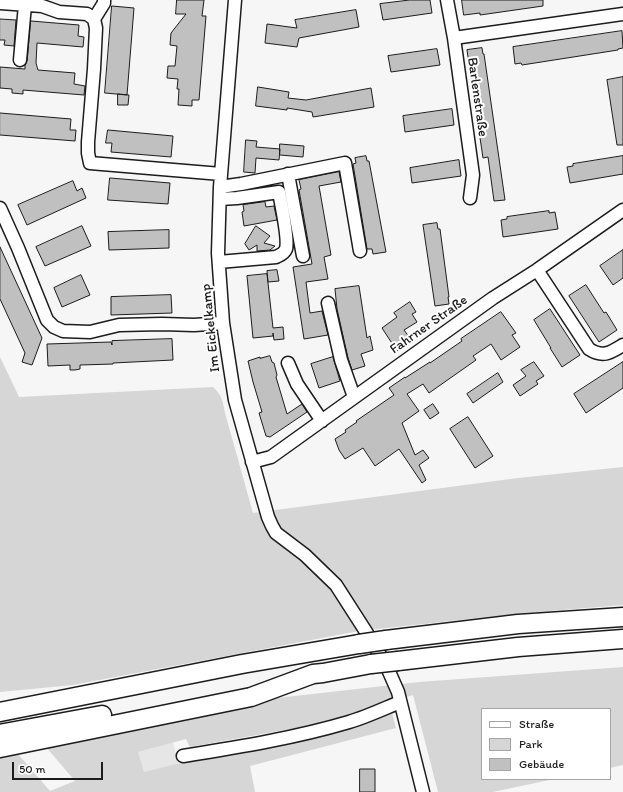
<!DOCTYPE html>
<html>
<head>
<meta charset="utf-8">
<style>
  body { margin:0 }
  #map { position:relative; width:623px; height:792px; overflow:hidden; background:#f6f6f6; font-family:Itim,sans-serif }
  canvas { display:block }
  .legend { position:absolute; left:481px; top:708px; width:130px; height:72px; box-sizing:border-box; background:#fff; border:1px solid #a4a4a4; margin:0; padding:5px 7px; list-style:none; font-size:12px; color:#1c1c1c }
  .legend li { display:flex; align-items:center; gap:8px; height:20px }
  .legend b { width:20px; border:1px solid #a4a4a4 }
  .scale { position:absolute; left:12px; top:762px; width:91px; height:18px; box-sizing:border-box; border:2px solid #1c1c1c; border-top:0; padding-left:5px; font-size:12px; line-height:14px; white-space:nowrap; color:#1c1c1c; -webkit-text-stroke:3px #fff; paint-order:stroke }
</style>
</head>
<body>
<div id="map">
<canvas width="623" height="792"></canvas>
<ul class="legend">
<li><b style="height:5px;background:#fff"></b>Straße</li>
<li><b style="height:11px;background:#d6d6d6"></b>Park</li>
<li><b style="height:11px;background:#c0c0c0"></b>Gebäude</li>
</ul>
<div class="scale">50 m</div>
</div>
<script>
const context = document.querySelector('canvas').getContext('2d');
context.lineJoin = 'round';
function paint(path, color) { context.fillStyle = color; context.fill(path, 'evenodd'); }
function strokePath(path, color, width, dash) { context.strokeStyle = color; context.lineWidth = width; context.lineCap = dash ? 'butt' : 'round'; context.setLineDash(dash || []); context.stroke(path); }
function write(font, color, halo, rows, align = 'center') {
  context.font = font + ' Itim,sans-serif'; context.lineWidth = 4; context.setLineDash([]); context.textBaseline = 'middle'; context.strokeStyle = halo; context.fillStyle = color; for (const [text, x, y, turn = 0] of rows) {
    context.save(); context.translate(x, y); context.rotate((+turn || 0) * Math.PI / 180); context.textAlign = isNaN(turn) ? turn : align; if (halo) context.strokeText(text, 0, 0); context.fillText(text, 0, 0); context.restore();
  }
}
const built = new Path2D(`
  M173,742L178,764L143,773L138,752Z`);
const green = new Path2D(`
  M0,357L19,397L213,387C222,395 223,402 225,413L253,513L518,478L623,467V605L525,613L359,631L73,685L0,692Z
  M623,667V765L610,768V709H482V779H554L493,792H438L413,695L360,712L307,726L190,747L186,739L138,752L144,772L189,761L292,741L361,724L392,713L396,728L250,766L255,792H0V756L17,753L50,791L75,781L46,747L277,698L419,682Z`);
const building = new Path2D(`
  M177,0H204L202,16H206L199,100H192V106L178,105L179,89H177L178,79L167,78L168,66H175L177,46L170,45L171,33L186,14H176Z
  M410,0H430L432,13L383,20L380,4Z
  M462,0H543V6L480,15V13L464,15Z
  M112,6L134,8L127,95L105,93Z
  M356,10L359,27L299,38L297,47L265,43L267,24L297,28L295,20Z
  M0,19L16,20L14,46L4,45L5,40H0Z
  M31,21L79,25L78,36L84,37L83,47L37,43L36,63L38,70L75,73L74,84L85,86L84,95L23,90V94L12,93V89L0,88V67L25,69V65L27,61Z
  M622,31L623,48L618,49V50L522,65L521,63L515,64L513,47Z
  M482,48L483,54H484L505,200L494,201L488,157L483,158L467,50Z
  M437,49L440,65L391,72L388,56Z
  M623,77V145H617L607,80Z
  M258,87L289,92L288,98L306,100L371,88L374,107L313,117L312,112L287,108V110L256,106Z
  M118,94L129,95L128,105H118Z
  M452,109L454,125L405,132L403,116Z
  M0,113L71,119L70,130H76L75,141L0,135Z
  M108,130L173,136L171,157L111,152L112,143H106Z
  M246,140L257,141L256,147L280,149L279,160L256,158L255,173L244,172Z
  M280,144L304,146L303,157L280,155Z
  M366,156L367,161H369L386,252L373,254L372,249H367L353,164L356,163L355,158Z
  M623,156V174L570,183L567,167L573,166V164Z
  M459,160L461,176L412,183L410,168Z
  M339,172L341,182L319,186L331,255L324,257L328,279L306,282L310,313L322,311L328,335L304,339L293,267L312,264L299,190L301,189L299,180Z
  M110,178L170,183L168,204L108,200Z
  M73,181L77,191L82,188L86,198L27,225L18,205Z
  M265,202L266,207L274,206L277,220L244,226L242,212L244,211L243,205Z
  M549,211V213L555,212L558,229L503,237L501,220L507,219V217Z
  M437,223L438,229H440L449,297H448L449,304L435,306L423,225Z
  M82,226L91,246L45,266L36,247Z
  M256,226L270,236L264,243L275,246L270,250L257,251V245L249,250L245,244Z
  M169,230V248L109,250L108,232Z
  M0,247L42,338L32,365L22,362L25,353L0,299Z
  M623,250V278L613,285L600,266Z
  M277,270L279,281L268,282L267,271Z
  M267,274L273,328L283,327L284,339L274,340L273,333V336L253,338L247,276Z
  M81,275L90,295L62,307L54,288Z
  M586,285L604,313L606,312L617,330L599,342L569,296Z
  M359,286L367,338L370,336L373,350L361,354L365,366L352,370L348,358L337,309L335,289Z
  M171,295L172,313L111,315V297Z
  M410,302L416,312L412,314L417,322L404,330L412,341L397,351L382,328L397,317L394,313Z
  M550,309L580,355L562,367L550,348H551L534,320Z
  M501,312L516,333L512,335L520,347L501,360L491,344L473,356L476,360L429,393L423,384L407,394L419,411L402,423L415,455L423,450L429,458L419,465L426,480L422,483L399,449L375,466L363,448L345,459L339,450L335,439L346,432L345,430L357,422L356,421L394,395L389,388L405,377V378L430,362V363L462,341L461,339Z
  M172,339L173,360L113,363V364L80,365V369L75,370H70V365L48,366L47,344L111,342L112,345V341Z
  M270,356L272,362L274,363L277,375L276,377L287,414L302,404L307,412L270,437L266,436L259,413L262,412L253,382L248,361L260,357V358Z
  M333,357L340,381L319,388L311,364Z
  M534,362L544,376L536,381L538,384L520,396L513,385L526,376L521,370Z
  M623,362V388L586,413L574,394Z
  M498,373L503,382L473,403L467,394Z
  M433,404L439,413L430,419L424,410Z
  M468,417L493,456L475,468L450,429Z
  M360,769H375V792H360Z`);
const minor = new Path2D(`
  M235,0L220,187L218,253L223,323L235,400L268,517L272,526L276,533L305,555L336,585L370,638L387,667L398,692L423,792
  M447,0L454,38L473,175L470,198
  M0,3L42,6L59,12L87,14L94,19L96,28L94,69L88,142V153L90,163L221,174
  M94,19L104,3V0
  M454,38L623,14
  M20,60L25,5
  M288,174L303,256
  M220,187L241,184L345,163L360,251
  M0,208L18,248L47,320L54,327L63,331L90,332L119,325L162,324L194,325L223,323
  M219,262L276,257C280,255 284,254 286,249C289,239 281,204 279,192L237,198L220,199
  M537,270L589,349C603,358 610,353 623,345
  M328,303L341,360L354,397
  M288,363L297,384L322,421
  M252,462L271,457L493,298L537,270L623,210
  M183,756C239,747 295,738 349,722C366,717 383,709 400,702`);
const highway = new Path2D(`
  M386,640L518,624L623,617
  M398,661L518,647L623,639
  M0,712L242,664L359,644
  M0,734L102,715
  M0,748L251,697L313,674L323,673L371,664`);
const highwayBridge = new Path2D(`
  M359,644L386,640
  M371,664L398,661`);
const streetNames = [
  ["Barlenstraße",477,97,82],
  ["Fahrner Straße",429,325,-35],
  ["Im Eickelkamp",211,328,-96]
];
paint(built, '#e6e6e6');
paint(green, '#d6d6d6');
paint(building, '#c0c0c0');
strokePath(building, '#1c1c1c', 1);
strokePath(minor, '#1c1c1c', 15);
strokePath(highway, '#1c1c1c', 21);
strokePath(minor, '#fff', 12);
strokePath(highway, '#fff', 18);
strokePath(highwayBridge, '#1c1c1c', 21, []);
strokePath(highwayBridge, '#fff', 18);
write('14px', '#1c1c1c', '#fff', streetNames);
</script>
</body>
</html>
